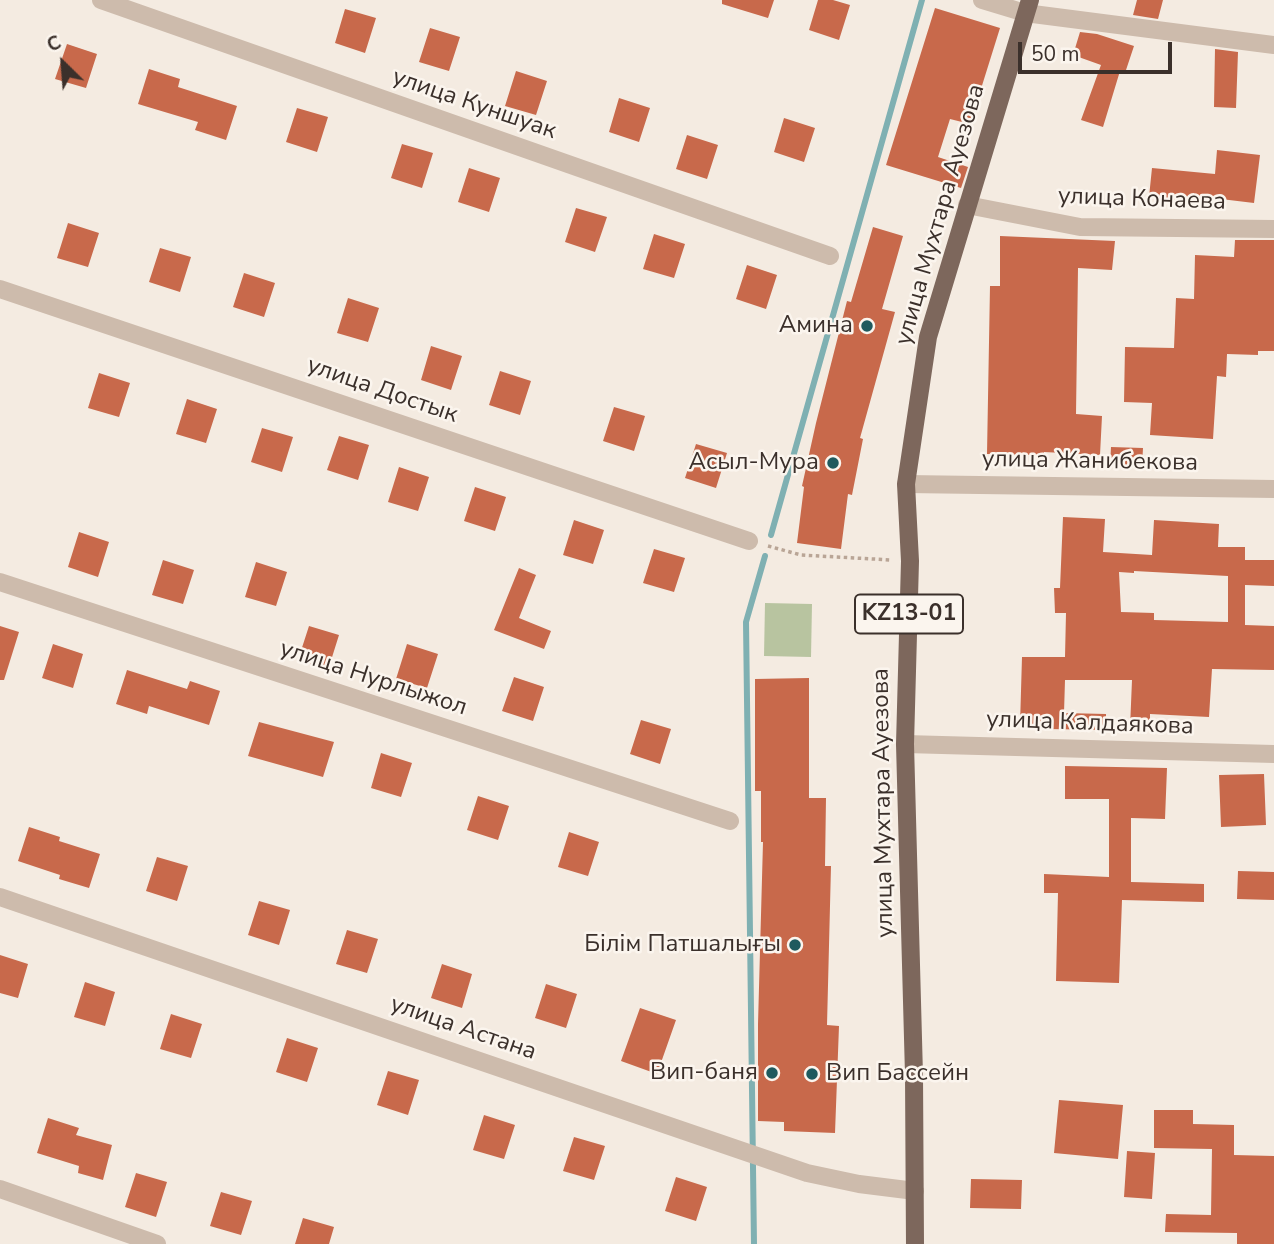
<!DOCTYPE html>
<html>
<head>
<meta charset="utf-8">
<style>
  body { margin:0 }
  #map { position:relative; width:1274px; height:1244px; overflow:hidden; background:#f4ebe1; font-family:"Nunito Sans",sans-serif }
  canvas { display:block }
  .north { position:absolute; left:28px; top:28px; width:70px; height:70px; -webkit-text-stroke:5px #fbf5ee; paint-order:stroke; rotate:335deg; font-size:19px; font-weight:700; line-height:28px; text-align:center; color:#3b302b }
  .north::after { content:''; display:block; margin:auto; width:24px; height:32px; background:#3b302b; clip-path:polygon(50% 0,100% 100%,50% 72%,0 100%) }
  .scale { position:absolute; left:1018px; top:42px; width:154px; height:32px; box-sizing:border-box; border:4px solid #3b302b; border-top:0; padding-left:9px; font-size:21px; line-height:24px; white-space:nowrap; color:#3b302b; -webkit-text-stroke:5px #fbf5ee; paint-order:stroke }
</style>
</head>
<body>
<div id="map">
<canvas width="1274" height="1244"></canvas>
<div class="north">С</div>
<div class="scale">50 m</div>
</div>
<script>
const context = document.querySelector('canvas').getContext('2d');
context.lineJoin = 'round';
function paint(path, color) { context.fillStyle = color; context.fill(path, 'evenodd'); }
function strokePath(path, color, width, dash) { context.strokeStyle = color; context.lineWidth = width; context.lineCap = dash ? 'butt' : 'round'; context.setLineDash(dash || []); context.stroke(path); }
function write(font, color, halo, rows, align = 'center') {
  context.font = font + ' "Nunito Sans",sans-serif'; context.lineWidth = 5; context.setLineDash([]); context.textBaseline = 'middle'; context.strokeStyle = halo; context.fillStyle = color; for (const [text, x, y, turn = 0] of rows) {
    context.save(); context.translate(x, y); context.rotate((+turn || 0) * Math.PI / 180); context.textAlign = isNaN(turn) ? turn : align; if (halo) context.strokeText(text, 0, 0); context.fillText(text, 0, 0); context.restore();
  }
}
const green = new Path2D(`
  M765,603L812,604L811,657L764,656Z`);
const stream = new Path2D(`
  M771,535L922,0
  M754,1244L746,622L765,556`);
const building = new Path2D(`
  M722,0H774L768,18L722,4Z
  M818,0H833L850,5L839,40L809,30Z
  M1137,0H1163L1158,19L1133,15Z
  M935,8L1000,28L970,124L950,119L938,157L968,167L961,188L886,165Z
  M345,9L376,18L365,53L335,43Z
  M430,28L460,37L449,71L419,62Z
  M1080,32L1097,34L1134,46L1125,73L1120,71L1103,127L1081,120L1101,65L1073,55Z
  M67,44L97,54L86,88L55,79Z
  M1215,49L1238,52L1236,108L1214,107Z
  M149,69L180,79L178,87L237,106L226,140L195,130L198,122L138,104Z
  M516,71L547,81L536,115L505,106Z
  M619,98L650,108L639,142L609,132Z
  M297,108L328,117L317,152L286,142Z
  M784,118L815,128L804,162L774,152Z
  M687,135L718,145L707,179L676,169Z
  M402,144L433,153L422,188L391,178Z
  M1217,150L1260,155L1254,203L1196,196L1195,202L1149,197L1152,168L1215,174Z
  M469,168L500,178L489,212L458,202Z
  M576,208L607,217L595,252L565,242Z
  M68,223L99,233L88,267L57,258Z
  M873,227L903,236L882,309L895,312L860,438L863,439L852,495L848,494L841,549L797,543L804,487L802,486L816,423L847,301L851,302Z
  M654,234L685,244L674,278L643,269Z
  M1000,236L1115,241L1112,270L1078,268L1076,414L1102,416L1100,455L1044,452V455L987,454L990,286H1000Z
  M1235,240H1274V351H1258V355L1227,354L1226,377L1217,376L1213,439L1150,435L1152,403L1124,402L1125,347L1174,348L1176,298L1194,299L1195,255L1234,257Z
  M160,248L191,257L180,292L149,282Z
  M747,265L777,275L766,309L736,299Z
  M244,273L275,283L264,317L233,307Z
  M348,298L379,308L368,342L337,333Z
  M431,346L462,356L451,390L421,380Z
  M500,371L531,381L520,415L489,405Z
  M99,373L130,383L119,417L88,408Z
  M187,399L217,409L206,443L176,434Z
  M614,407L645,416L634,451L603,441Z
  M262,428L293,437L282,472L251,462Z
  M339,436L369,445L358,480L327,470Z
  M696,444L727,453L716,488L685,478Z
  M1111,447L1143,448L1142,466H1110Z
  M399,467L429,477L418,511L388,502Z
  M475,487L506,497L495,531L464,521Z
  M1063,517L1105,519L1103,552L1152,555L1154,520L1219,524L1218,547H1245V560H1274V586L1245,585V625L1274,626V670L1212,669L1209,717L1150,714V729L1130,728L1132,680H1065L1064,713L1106,714V730L1047,729V725H1020L1022,657H1065L1066,613H1055L1054,588H1060ZM1134,571L1228,576V622L1154,620V613L1121,612L1119,572L1134,573Z
  M574,520L604,530L593,564L563,555Z
  M79,532L109,542L98,577L68,567Z
  M654,549L685,558L674,592L643,583Z
  M163,560L194,570L183,604L152,595Z
  M256,562L287,572L276,606L245,597Z
  M519,568L536,575L519,618L551,631L544,649L494,630Z
  M0,626L19,632L4,680H0Z
  M309,626L339,635L328,670L298,660Z
  M53,644L83,654L73,688L42,678Z
  M407,644L438,654L427,688L396,679Z
  M127,670L187,689L190,681L220,691L209,725L149,706L147,714L116,704Z
  M514,677L544,687L533,721L502,711Z
  M809,678V798H826L825,866H831L827,1025L839,1026L835,1133L784,1131V1122L758,1121V1024L763,842H761V791H755V679Z
  M641,720L671,729L660,764L630,754Z
  M259,722L334,742L323,777L248,756Z
  M381,753L412,763L401,797L371,788Z
  M1065,766L1167,768L1165,819L1131,818V882L1204,884V902L1122,900L1119,983L1056,981L1058,893H1044V874L1109,877V799H1065Z
  M1264,774L1266,825L1221,827L1219,775Z
  M478,796L509,806L498,840L467,830Z
  M29,827L60,837L59,841L100,854L89,888L59,879L60,875L18,861Z
  M569,832L599,842L588,876L558,867Z
  M157,857L188,866L177,901L146,891Z
  M1238,871L1274,872V900L1237,899Z
  M259,901L290,910L279,945L248,935Z
  M347,930L378,939L367,973L336,964Z
  M0,955L28,964L18,998L0,993Z
  M442,964L472,974L462,1008L431,998Z
  M85,982L115,992L105,1026L74,1017Z
  M546,984L577,994L566,1028L535,1018Z
  M640,1008L676,1020L657,1074L621,1061Z
  M171,1014L202,1024L191,1058L160,1049Z
  M287,1038L318,1048L307,1082L276,1072Z
  M388,1071L419,1080L408,1115L377,1105Z
  M1059,1100L1123,1105L1118,1159L1054,1153Z
  M1154,1110H1193V1124L1234,1125V1155L1274,1156V1244H1237V1233L1165,1232L1166,1214L1211,1215L1212,1149L1154,1148Z
  M484,1115L515,1125L504,1159L473,1150Z
  M48,1118L79,1128L76,1135L112,1145L103,1180L78,1173L79,1166L37,1153Z
  M574,1137L605,1146L594,1180L563,1171Z
  M1127,1151L1155,1153L1152,1199L1124,1197Z
  M136,1173L167,1182L156,1217L125,1207Z
  M676,1177L707,1187L696,1221L665,1211Z
  M971,1179L1022,1180L1021,1209L970,1208Z
  M221,1192L252,1201L241,1235L210,1226Z
  M303,1218L334,1227L329,1244H295Z`);
const path = new Path2D(`
  M768,546L801,555L891,560`);
const street = new Path2D(`
  M101,0L830,256
  M982,0L1025,13L1274,45
  M967,205L1080,227L1274,229
  M0,289L749,541
  M906,484L1274,489
  M0,582L730,821
  M905,744L1274,754
  M0,897L807,1173L859,1184L915,1191
  M0,1189L157,1244`);
const primary = new Path2D(`
  M915,1244L914,1075L905,744L910,561L906,484L928,337L1030,0`);
const markers = [
  [867,326,7,"#1f5a5e"],
  [833,463,7,"#1f5a5e"],
  [795,945,7,"#1f5a5e"],
  [772,1073,7,"#1f5a5e"],
  [812,1074,7,"#1f5a5e"]
];
const shields = [
  [909,614,108]
];
const shieldNames = [
  ["KZ13-01",909,614]
];
const streetNames = [
  ["улица Куншуак",474,105,19],
  ["улица Конаева",1142,200,2],
  ["улица Мухтара Ауезова",941,215,-74],
  ["улица Достык",382,391,19],
  ["улица Жанибекова",1090,462,1],
  ["улица Нурлыжол",373,679,18],
  ["улица Калдаякова",1090,724,2],
  ["улица Мухтара Ауезова",884,803,-91],
  ["улица Астана",463,1029,19]
];
const poiNames = [
  ["Амина",853,326],
  ["Асыл-Мура",819,463],
  ["Білім Патшалығы",781,945],
  ["Вип-баня",758,1073],
  ["Вип Бассейн",826,1074,"left"]
];
paint(green, '#b8c4a0');
strokePath(stream, '#7fb0b2', 6);
paint(building, '#c8694b');
strokePath(path, '#b9a596', 3.5, [3.5, 3.5]);
strokePath(street, '#cdbbac', 18);
strokePath(primary, '#7d675c', 18);
for (const [x, y, r, color] of markers) { const dot = new Path2D(); dot.arc(x, y, r, 0, 2 * Math.PI); context.fillStyle = color; context.fill(dot); strokePath(dot, '#fbf5ee', 2.5); }
for (const [x, y, w] of shields) { const box = new Path2D(); box.roundRect(x - w / 2, y - 19.5, w, 39, 5); context.fillStyle = '#fbf5ee'; context.fill(box); strokePath(box, '#3b302b', 2); }
write('bold 23px', '#3b302b', null, shieldNames);
write('24px', '#3b302b', '#fbf5ee', streetNames);
write('24px', '#3b302b', '#fbf5ee', poiNames, 'right');
</script>
</body>
</html>
